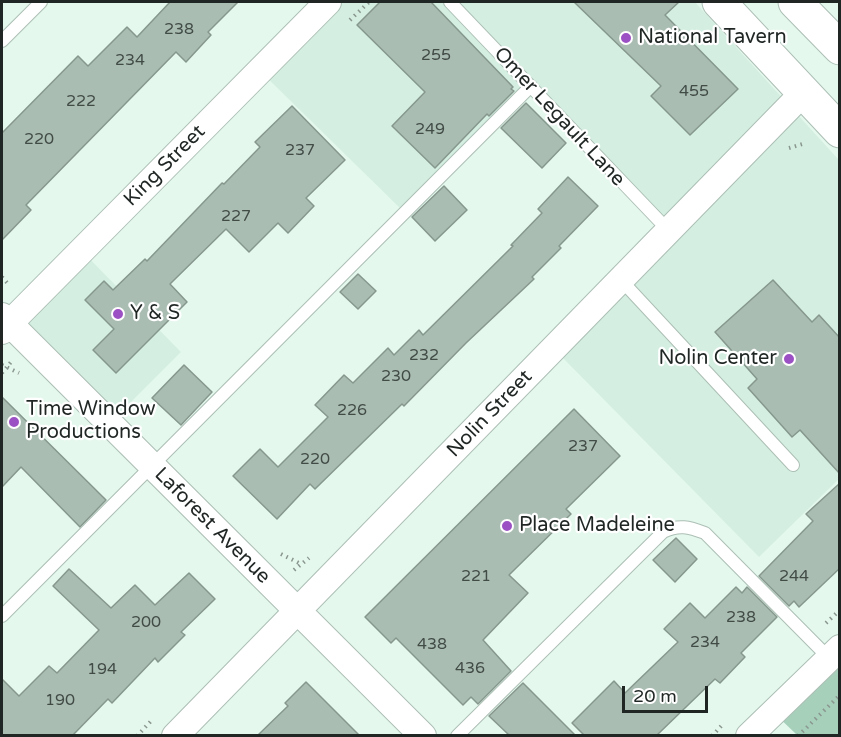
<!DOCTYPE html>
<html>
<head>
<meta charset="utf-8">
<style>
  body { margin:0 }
  #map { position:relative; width:841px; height:737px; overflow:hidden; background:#e5f8ee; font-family:"Varela Round",sans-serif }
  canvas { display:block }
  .frame { position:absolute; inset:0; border:3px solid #1f2623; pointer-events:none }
  .scale { position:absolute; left:622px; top:686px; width:86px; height:27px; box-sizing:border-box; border:3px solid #1f2623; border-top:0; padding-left:8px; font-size:18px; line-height:21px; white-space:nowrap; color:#1f2623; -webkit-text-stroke:4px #fff; paint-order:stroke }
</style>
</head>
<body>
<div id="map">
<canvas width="841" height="737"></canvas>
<div class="frame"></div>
<div class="scale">20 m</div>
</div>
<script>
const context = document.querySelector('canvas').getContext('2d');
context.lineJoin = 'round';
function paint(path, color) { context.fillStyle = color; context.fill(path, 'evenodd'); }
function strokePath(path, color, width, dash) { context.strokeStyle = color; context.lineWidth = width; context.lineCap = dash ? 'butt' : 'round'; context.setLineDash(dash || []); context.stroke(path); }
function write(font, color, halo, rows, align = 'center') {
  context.font = font + ' "Varela Round",sans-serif'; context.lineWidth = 4.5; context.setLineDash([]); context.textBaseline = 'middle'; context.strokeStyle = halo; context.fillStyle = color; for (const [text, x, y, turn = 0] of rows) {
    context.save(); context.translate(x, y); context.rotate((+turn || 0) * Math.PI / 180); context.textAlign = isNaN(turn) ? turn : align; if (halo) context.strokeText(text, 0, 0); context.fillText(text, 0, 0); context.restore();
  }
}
const built = new Path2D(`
  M331,2H695L839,160V479L759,557L555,350L669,234L529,87L403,211L261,72Z
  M83,252L181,352L111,422L12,325Z`);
const green = new Path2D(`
  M839,644V735H797L772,711Z`);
const building = new Path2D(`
  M170,2H238L208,32L211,35L186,62L176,52L26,205L31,210L2,240V133L78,56L88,66L127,27L137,37Z
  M380,2H431L513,87L511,89L514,91L489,116L487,114L435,168L392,126L425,92L357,25Z
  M574,2H679L665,15L738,89L690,135L651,96L661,86Z
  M526,103L566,143L542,168L501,128Z
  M292,106L345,160L306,198L314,206L288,233L278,223L249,252L226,229L170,284L187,302L116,373L93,350L114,329L85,300L104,281L113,290L145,259L147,261L222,183L224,184L260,147L255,142Z
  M568,177L598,206L559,246L561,248L532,277L534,279L466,343L404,406L402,404L315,489L310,484L277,519L233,476L260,449L278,467L328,417L315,405L344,375L353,383L388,348L394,355L419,330L423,335L513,246L511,245L542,213L538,209Z
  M444,186L467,210L435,241L412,217Z
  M358,274L376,291L358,309L340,292Z
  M773,280L812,322L819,315L840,338V474L800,430L792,437L748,388L757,379L715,332Z
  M184,365L212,392L181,425L152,398Z
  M2,397L106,500L80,527L21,467L2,487Z
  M574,409L620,456L566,509L571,514L509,575L528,593L483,640L511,671L478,704L471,697L463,705L396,638L391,643L365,617Z
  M840,483V568L799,607L794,601L789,606L759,576L813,521L806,514Z
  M676,538L697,559L675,582L653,560Z
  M69,569L111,608L135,585L155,605L189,573L215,599L181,632L185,635L158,662L155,658L112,703L108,699L73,735H2V679L19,696L49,666L57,673L99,630L53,586Z
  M736,587L742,593L747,587L777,617L741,653L745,657L720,683L715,679L657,735H584L572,723L614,681L625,693L678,642L664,629L690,603L705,618Z
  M306,682L359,735H258L288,706L285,703Z
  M523,683L575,735H509L489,716Z`);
const path = new Path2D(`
  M350,20L369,2
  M789,148L806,143
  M2,277L9,285
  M2,365L19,373
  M2,373L11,362
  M281,554L301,564
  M294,570L309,558
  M826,623L840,610
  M137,736L151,721
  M712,736L724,723
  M798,736L840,695`);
const service = new Path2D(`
  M450,2L669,231
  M2,41L41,2
  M621,280L793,465
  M2,616L531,86
  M457,736L663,532C679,524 689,527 705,533L829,658`);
const minor = new Path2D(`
  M2,316L423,736
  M2,331L328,2
  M175,736L804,92
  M749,736L840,648`);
const secondary = new Path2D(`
  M719,2L840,131
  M795,2L840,48`);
const markers = [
  [626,38,6,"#9b51c3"],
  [118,314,6,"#9b51c3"],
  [789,359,6,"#9b51c3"],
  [14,422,6,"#9b51c3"],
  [507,526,6,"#9b51c3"]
];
const numberNames = [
  ["238",179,30],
  ["255",436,56],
  ["234",130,61],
  ["455",694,92],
  ["222",81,102],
  ["249",430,130],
  ["220",39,140],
  ["237",300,151],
  ["227",236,217],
  ["232",424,356],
  ["230",396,377],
  ["226",352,411],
  ["237",583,447],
  ["220",315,460],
  ["221",476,577],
  ["244",794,577],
  ["238",741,618],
  ["200",146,623],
  ["234",705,643],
  ["438",432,645],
  ["436",470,669],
  ["194",102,670],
  ["190",60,701]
];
const poiNames = [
  ["National Tavern",638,38],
  ["Y & S",130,314],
  ["Nolin Center",777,359,"right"],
  ["Time Window",26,410],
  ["Productions",26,433],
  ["Place Madeleine",519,526]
];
const streetNames = [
  ["Omer Legault Lane",559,117,47],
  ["King Street",165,166,-45],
  ["Nolin Street",490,414,-46],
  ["Laforest Avenue",212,526,45]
];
paint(built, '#d4efe1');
paint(green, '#a7d0bb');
paint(building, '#aabdb3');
strokePath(building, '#86988e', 1.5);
strokePath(service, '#acbfb5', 14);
strokePath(minor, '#acbfb5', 28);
strokePath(secondary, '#acbfb5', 35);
strokePath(path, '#8a9790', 4, [1.5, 4.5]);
strokePath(service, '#fff', 12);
strokePath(minor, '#fff', 26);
strokePath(secondary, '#fff', 33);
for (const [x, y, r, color] of markers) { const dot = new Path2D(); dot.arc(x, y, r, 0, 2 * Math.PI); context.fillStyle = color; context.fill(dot); strokePath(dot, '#fff', 2); }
write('16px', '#424c47', null, numberNames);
write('20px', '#1f2623', '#fff', poiNames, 'left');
write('20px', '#1f2623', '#fff', streetNames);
</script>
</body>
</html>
